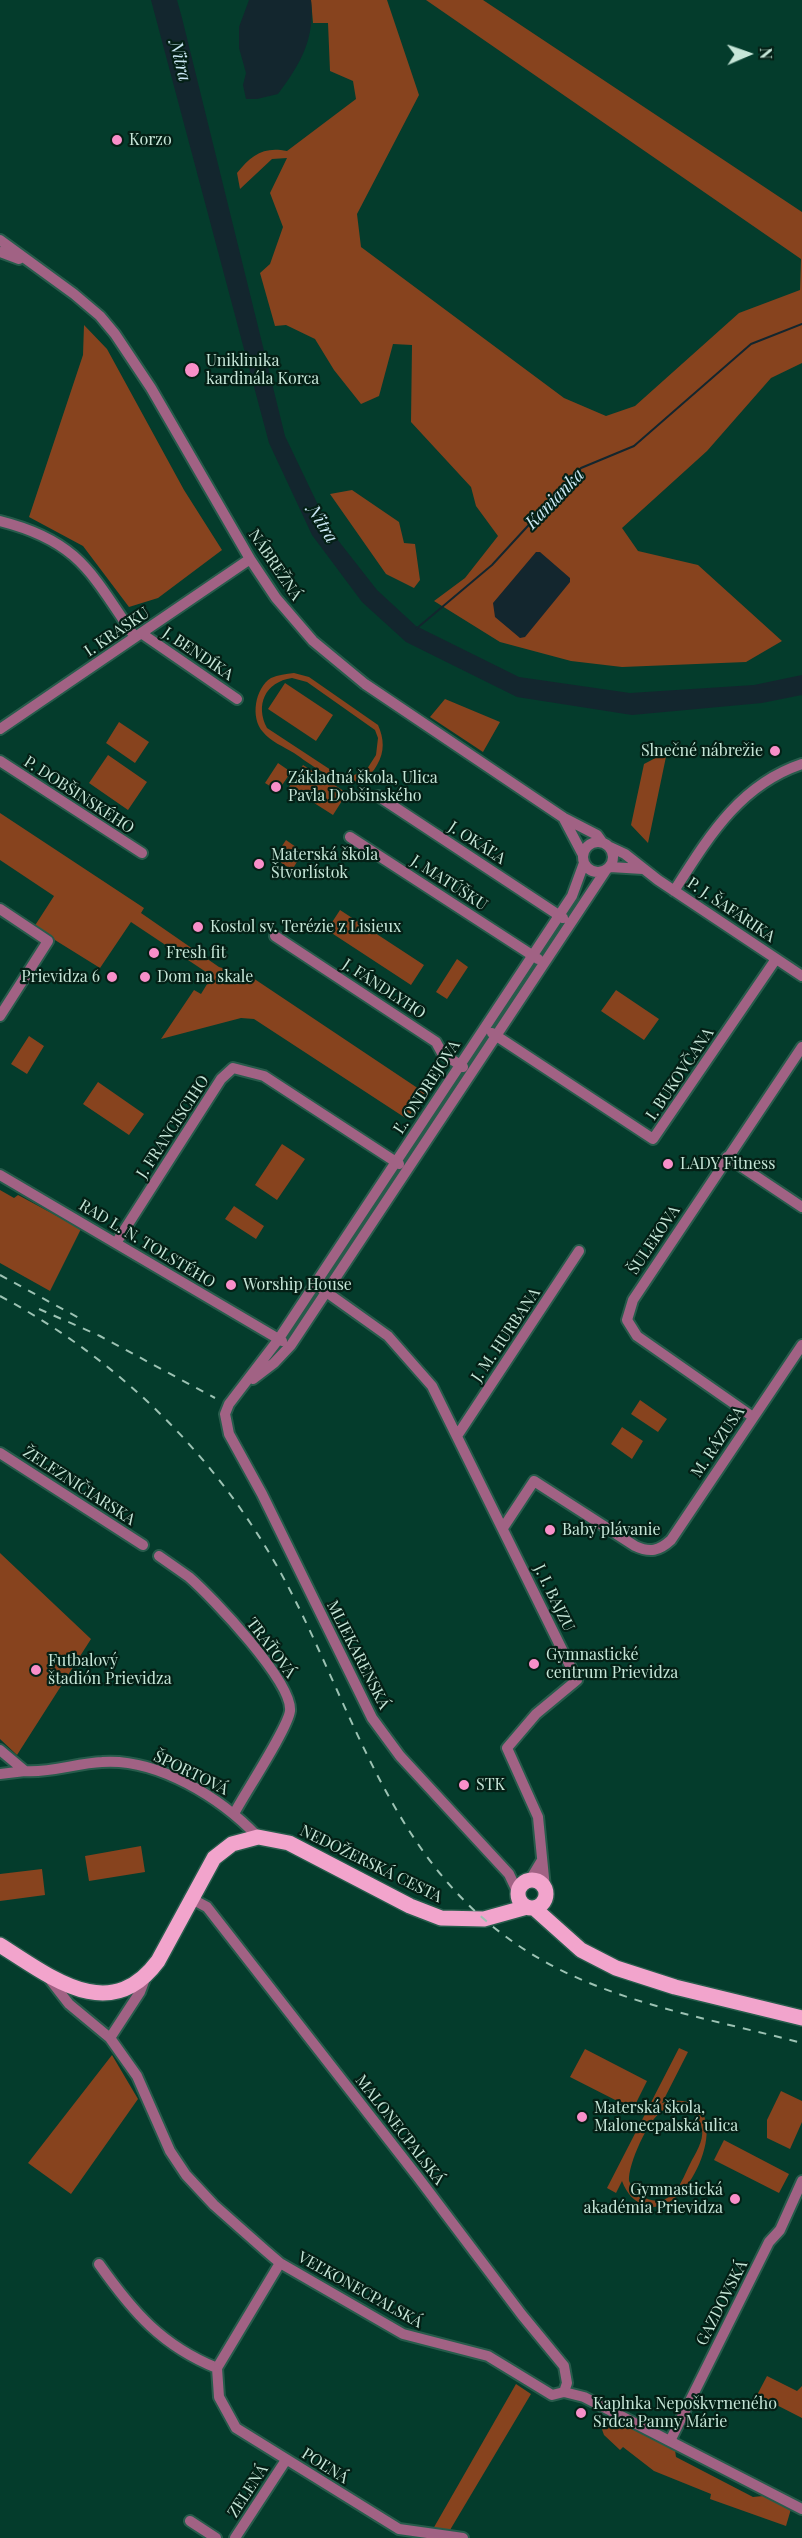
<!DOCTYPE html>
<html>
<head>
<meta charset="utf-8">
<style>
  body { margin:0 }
  #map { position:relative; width:802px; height:2538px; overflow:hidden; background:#043c2c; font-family:"Playfair Display",serif }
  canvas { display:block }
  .north { position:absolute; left:718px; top:24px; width:60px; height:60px; -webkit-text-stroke:4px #042016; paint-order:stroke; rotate:88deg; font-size:16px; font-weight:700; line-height:24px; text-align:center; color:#c6e6d8 }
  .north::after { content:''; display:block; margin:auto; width:21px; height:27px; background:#c6e6d8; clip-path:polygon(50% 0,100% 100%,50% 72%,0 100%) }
</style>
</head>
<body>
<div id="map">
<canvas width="802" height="2538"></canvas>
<div class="north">N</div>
</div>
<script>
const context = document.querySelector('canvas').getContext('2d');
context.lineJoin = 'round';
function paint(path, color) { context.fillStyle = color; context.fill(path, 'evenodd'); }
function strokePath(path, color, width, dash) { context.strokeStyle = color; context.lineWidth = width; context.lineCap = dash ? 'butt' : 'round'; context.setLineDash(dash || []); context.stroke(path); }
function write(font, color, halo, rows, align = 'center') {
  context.font = font + ' "Playfair Display",serif'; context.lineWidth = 4.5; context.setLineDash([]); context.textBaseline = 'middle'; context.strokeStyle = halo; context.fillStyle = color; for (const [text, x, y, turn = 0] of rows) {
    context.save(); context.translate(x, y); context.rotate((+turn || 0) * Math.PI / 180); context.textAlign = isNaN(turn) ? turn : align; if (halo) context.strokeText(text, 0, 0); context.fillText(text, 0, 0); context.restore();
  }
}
const green = new Path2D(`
  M311,0H387L419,95L357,214L361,247L564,398L606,416L635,406L739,313L800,290L801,259L426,0H483L802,212V363L771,378L707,451L622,528L638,551L698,565L782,641L746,662L622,667L571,661L500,642L434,601L465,578L498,536L476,506L471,487L411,422L412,345L393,344L379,396L361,404L334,370L315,339L286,325L275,326L260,273L270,264L283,227L270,193L287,158L272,159L240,189L237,173C251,155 264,146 287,151L356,99L353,81L330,71L328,23H313Z
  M84,325L107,349L184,490L222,550L158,598L129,607L83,546L29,517L83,355Z
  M352,490L399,522L404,543L415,544L420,580L414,588L386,574L330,494Z
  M294,673L309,677L378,725C384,738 385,752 377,765C357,802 316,768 294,753C284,747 270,741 263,732C250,718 255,688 271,678C278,675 286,674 294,673ZM292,678L307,682L375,730L378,738L376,755L367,769L352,776L337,774L267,728C255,705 265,682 292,678Z
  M285,683L333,715L316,741L268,709Z
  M445,699L500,722L483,752L430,717Z
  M119,722L149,742L135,763L106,743Z
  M667,752L648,843L631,825L644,764Z
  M108,755L147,782L128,810L89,783Z
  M278,763L291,772L278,791L265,783Z
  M303,765L347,793L333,815L289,787Z
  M0,813L144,908L141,913L219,967L253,978L425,1093L407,1119L254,1019L241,1018L161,1039L194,990L201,994L212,976L131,922L100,968L34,927L54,896L0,860Z
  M286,840L303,852L292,870L274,858Z
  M340,910L424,965L411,985L327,930Z
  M457,959L468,967L447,999L436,992Z
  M616,990L659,1019L644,1040L601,1011Z
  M29,1036L44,1046L27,1074L11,1064Z
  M98,1082L144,1114L129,1135L83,1104Z
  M282,1144L305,1159L277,1200L255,1185Z
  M0,1190L14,1198L18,1195L81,1229L50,1291L0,1263Z
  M234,1206L264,1226L256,1239L225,1219Z
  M640,1400L667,1419L658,1432L631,1414Z
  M622,1427L643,1441L632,1459L611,1444Z
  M0,1553L91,1639L17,1755L0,1739Z
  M141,1846L145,1872L89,1881L85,1856Z
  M42,1869L45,1895L0,1901V1874Z
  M679,2048L688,2052L662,2103C747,2082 693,2220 647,2206C634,2202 627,2194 622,2181L616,2193L607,2188ZM681,2107C692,2111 700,2117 702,2129C704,2141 695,2154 690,2164C686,2172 682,2182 677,2189C662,2210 638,2200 629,2181C628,2164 648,2120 662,2111C668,2107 674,2107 681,2107Z
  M585,2049L647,2081L633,2109L570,2077Z
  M112,2055L138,2099L71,2194L28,2163Z
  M781,2091L802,2101V2122L790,2149L767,2138V2120Z
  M724,2140L789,2174L779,2193L714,2160Z
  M767,2376L797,2391L802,2386V2418L757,2395Z
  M516,2384L531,2394L450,2530L433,2529Z
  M611,2417L675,2450L676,2457L753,2497L763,2496L791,2509L786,2526L710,2499L711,2494L654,2471L623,2447L620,2450L604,2435L600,2424L606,2418Z`);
const water = new Path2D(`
  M151,0H177L182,18L285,436L330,530L377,590L416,626L519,677L630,693L754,685L802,675V695L762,703L632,715L517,697L406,642L362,602L312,535L269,443Z
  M249,0H311C315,39 301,63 278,94L257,99H246L243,85L246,73L239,48V27Z
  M536,552H540L570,578V582L525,637L520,638L495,617L493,603Z`);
const stream = new Path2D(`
  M416,629L492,565L581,468L634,446L751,344L802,324`);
const minor = new Path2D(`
  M0,240L74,294L100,316L115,334L151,388L250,559L276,598L313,641L365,684L564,818L597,835L602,842
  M0,252L19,259
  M0,521C80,541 92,575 135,637
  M141,633L237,699
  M0,729L250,559
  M0,761L142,853
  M378,796L563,918
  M564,819L583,855
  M350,837L538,959
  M583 857a15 15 0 1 1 30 0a15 15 0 1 1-30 0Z
  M610,847L625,854L658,880L802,976
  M610,867L643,869
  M674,891C708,838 739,785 802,764
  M0,909L48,941L0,1016
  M275,936L436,1042L442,1053L463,1067
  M492,1033L653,1139L776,959
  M727,1157L802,1207
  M0,1175L282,1341
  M116,1243L221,1079L233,1068L264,1076L399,1164
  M315,1284L388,1336L432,1386L577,1680L536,1714L507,1748L538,1817L545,1888
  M253,1379L274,1363L291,1345L606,870
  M753,1417L637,1336L627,1320L633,1300L802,1047
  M457,1436L579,1251
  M0,1453L143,1545
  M503,1528L534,1481L635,1546C650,1553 659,1551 671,1540L802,1345
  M159,1556C169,1563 179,1570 189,1577C212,1597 293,1682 290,1711C288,1728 245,1793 235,1812
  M0,1750L25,1771C50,1773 77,1763 102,1762C158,1758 221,1798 258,1837
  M0,1774L25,1771
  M530,1880L542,1860
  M518,1893L509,1874L400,1756L372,1718L262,1494L229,1434L225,1414L229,1404L278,1340L572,896L584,863
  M190,1898L207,1907L417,2176L522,2315L564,2366L567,2383L564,2392
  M48,1977L69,2004L110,2038L137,2076L170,2151L186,2175L214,2205L266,2251L280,2263L403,2334L488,2356L552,2395L564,2392L584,2397L802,2509
  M110,2038L140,1992L146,1976
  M280,2263L217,2368L219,2397L236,2428L399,2529L463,2538
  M99,2264C133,2312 162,2346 217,2368
  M670,2441L769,2242L780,2230L802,2181
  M190,2521L216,2538
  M235,2538L286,2460`);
const primary = new Path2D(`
  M518 1894a14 14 0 1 1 28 0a14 14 0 1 1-28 0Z
  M534,1908L581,1950L616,1968L675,1987L802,2018
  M0,1945C51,1977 110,2026 158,1961L214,1858L232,1844L258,1837L289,1843L410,1906L441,1918L484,1919L527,1907`);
const rail = new Path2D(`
  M0,1275L79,1318
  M0,1296C129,1365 231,1471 296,1602C355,1720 395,1855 505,1936C590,2000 701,2016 802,2043
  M39,1309L100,1336L215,1398`);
const markers = [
  [117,140,6,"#f98fc9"],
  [192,370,8,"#f98fc9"],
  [775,751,6,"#f98fc9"],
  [276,787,6,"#f98fc9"],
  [259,864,6,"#f98fc9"],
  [198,927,6,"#f98fc9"],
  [154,953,6,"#f98fc9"],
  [112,977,6,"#f98fc9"],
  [145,977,6,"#f98fc9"],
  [668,1164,6,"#f98fc9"],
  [231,1285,6,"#f98fc9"],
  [550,1530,6,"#f98fc9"],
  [534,1664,6,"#f98fc9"],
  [36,1670,6,"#f98fc9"],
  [464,1785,6,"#f98fc9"],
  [582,2117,6,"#f98fc9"],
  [735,2199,6,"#f98fc9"],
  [581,2413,6,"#f98fc9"]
];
const poiNames = [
  ["Korzo",129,140],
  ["Uniklinika",206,361],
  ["kardinála Korca",206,379],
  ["Slnečné nábrežie",763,751,"right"],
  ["Základná škola, Ulica",288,778],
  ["Pavla Dobšinského",288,796],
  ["Materská škola",271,855],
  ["Štvorlístok",271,873],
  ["Kostol sv. Terézie z Lisieux",210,927],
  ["Fresh fit",166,953],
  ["Prievidza 6",100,977,"right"],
  ["Dom na skale",157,977],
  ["LADY Fitness",680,1164],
  ["Worship House",243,1285],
  ["Baby plávanie",562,1530],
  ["Gymnastické",546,1655],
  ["centrum Prievidza",546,1673],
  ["Futbalový",48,1661],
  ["štadión Prievidza",48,1679],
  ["STK",476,1785],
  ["Materská škola,",594,2108],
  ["Malonecpalská ulica",594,2126],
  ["Gymnastická",723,2190,"right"],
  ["akadémia Prievidza",723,2208,"right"],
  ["Kaplnka Nepoškvrneného",593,2404],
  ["Srdca Panny Márie",593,2422]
];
const streetNames = [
  ["NÁBREŽNÁ",275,565,56],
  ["I. KRASKU",117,632,-34],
  ["J. BENDÍKA",198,654,34],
  ["P. DOBŠINSKÉHO",79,795,33],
  ["J. OKÁĽA",477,843,33],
  ["J. MATÚŠKU",449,883,33],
  ["P. J. ŠAFÁRIKA",731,910,34],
  ["J. FÁNDLYHO",384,989,33],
  ["I. BUKOVČANA",680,1074,-56],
  ["Ľ. ONDREJOVA",427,1087,-57],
  ["J. FRANCISCIHO",173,1127,-57],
  ["ŠULEKOVA",654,1240,-56],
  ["RAD L. N. TOLSTÉHO",147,1244,31],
  ["J. M. HURBANA",506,1335,-56],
  ["M. RÁZUSA",718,1442,-56],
  ["ŽELEZNIČIARSKA",79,1486,33],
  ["J. I. BAJZU",554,1598,64],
  ["TRAŤOVÁ",271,1648,53],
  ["MLIEKARENSKÁ",358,1655,63],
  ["ŠPORTOVÁ",191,1773,26],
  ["NEDOŽERSKÁ CESTA",371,1864,26],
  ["MALONECPALSKÁ",400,2130,52],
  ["VEĽKONECPALSKÁ",360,2290,29],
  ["GAZDOVSKÁ",722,2303,-63],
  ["POĽNÁ",325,2466,32],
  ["ZELENÁ",248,2491,-57]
];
const waterNames = [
  ["Nitra",180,61,76],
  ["Kanianka",555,499,-46],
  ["Nitra",322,524,58]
];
paint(green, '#87431e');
paint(water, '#13262e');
strokePath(stream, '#13262e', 2);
strokePath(minor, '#275b4b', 14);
strokePath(primary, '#275b4b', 18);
strokePath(minor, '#a16284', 10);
strokePath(primary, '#f2a4cc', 15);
strokePath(rail, '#9cc2b3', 2, [8, 8]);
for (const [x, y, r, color] of markers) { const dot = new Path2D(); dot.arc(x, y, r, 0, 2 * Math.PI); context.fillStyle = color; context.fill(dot); strokePath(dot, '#042016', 2); }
write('16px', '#c6e6d8', '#042016', poiNames, 'left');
write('16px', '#c6e6d8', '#042016', streetNames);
write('italic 18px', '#cbe8f5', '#042016', waterNames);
</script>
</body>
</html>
